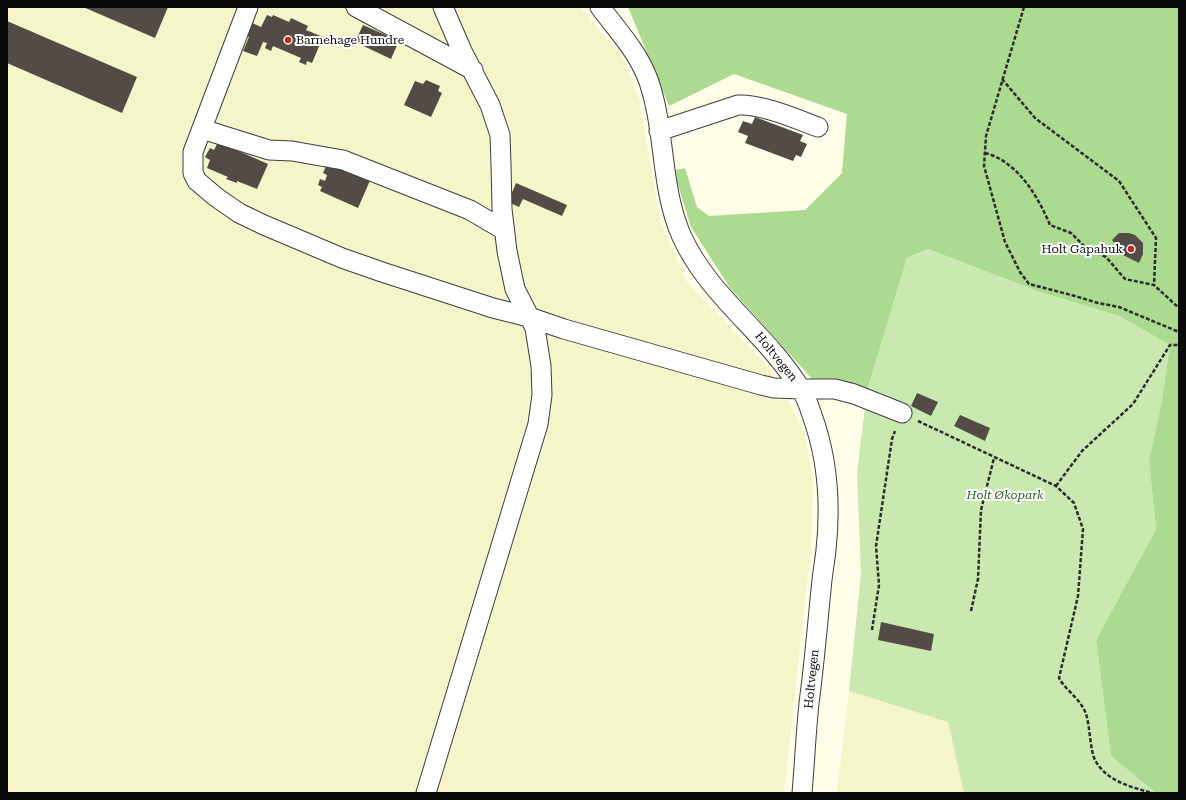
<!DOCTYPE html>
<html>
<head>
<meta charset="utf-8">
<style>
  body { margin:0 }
  #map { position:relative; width:1186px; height:800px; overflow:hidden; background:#fffde7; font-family:"Roboto Serif",serif }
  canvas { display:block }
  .frame { position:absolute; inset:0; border:8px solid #0a0a0a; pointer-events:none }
</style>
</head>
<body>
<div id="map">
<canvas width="1186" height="800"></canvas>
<div class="frame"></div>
</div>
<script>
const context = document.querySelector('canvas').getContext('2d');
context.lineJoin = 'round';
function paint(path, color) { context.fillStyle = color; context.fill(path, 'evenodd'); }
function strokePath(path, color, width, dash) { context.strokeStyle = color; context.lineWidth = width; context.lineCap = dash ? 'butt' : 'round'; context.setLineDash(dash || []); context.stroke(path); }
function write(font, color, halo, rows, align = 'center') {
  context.font = font + ' "Roboto Serif",serif'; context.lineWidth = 4; context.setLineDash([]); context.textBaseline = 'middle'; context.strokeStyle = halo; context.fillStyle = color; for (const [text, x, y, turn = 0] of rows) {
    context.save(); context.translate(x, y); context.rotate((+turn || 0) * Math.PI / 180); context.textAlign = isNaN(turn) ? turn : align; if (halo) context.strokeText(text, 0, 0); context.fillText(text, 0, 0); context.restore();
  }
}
const farmland = new Path2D(`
  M7,7H580L624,60L639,99L660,221L687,282L771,370L804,430L813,480L811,548L784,793H7Z
  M849,691L948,722L964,793H837Z`);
const green = new Path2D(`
  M928,249L1037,291L1119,316L1170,345L1161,406L1149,460L1156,529L1096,640L1111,756L1156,793H964L948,722L849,691L861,574L857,473L867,391L907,258Z`);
const forest = new Path2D(`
  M628,7H1179V793H1156L1111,756L1096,640L1156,529L1149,460L1161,406L1170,345L1119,316L1037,291L928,249L907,258L867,391L812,379L730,288L691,227L677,182L676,170L685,168L697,207L709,216L805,210L842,173L847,114L734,74L669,106Z`);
const building = new Path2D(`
  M83,7H168L155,38Z
  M267,15L272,17L273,15L289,22L291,18L308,26L306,30L323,37L312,63L307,61L306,65L299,62L301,58L273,46L271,51L265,48L267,43L263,42L257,56L243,51L249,37L242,34L248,21L261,27Z
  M7,21L137,77L122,113L7,63Z
  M363,25L399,41L391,59L355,42Z
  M426,80L440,86L438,91L442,93L431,117L404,105L415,81L423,84Z
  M755,117L803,135L800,141L807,144L801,157L796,155L793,161L745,143L748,136L738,132L743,121L752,124Z
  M218,142L268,164L257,189L237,181V183L226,179L228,177L207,168L210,160L205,157L210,148L214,150Z
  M328,162L372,176L358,208L320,191L322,187L318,185L320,179L325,181L327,175L323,173Z
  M516,183L567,205L562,216L523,199L519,207L508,202Z
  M1119,233H1129L1135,235L1143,243V254L1139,263L1123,255L1112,240Z
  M917,393L938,402L931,416L911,406Z
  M960,415L990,428L985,441L954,426Z
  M881,622L934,634L931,651L878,640Z`);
const path = new Path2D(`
  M1024,7L986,136L984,166L1005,242L1020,272L1029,284L1075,296L1098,303L1119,307L1179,332
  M1002,79L1035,118L1119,181L1156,238L1154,285
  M985,153C1017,161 1038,196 1050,225L1071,233L1085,247L1106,257L1125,279L1154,285L1179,308
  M918,421L1056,486L1074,503L1083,529L1078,596L1059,678C1066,691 1081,699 1086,714C1090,726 1090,750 1095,760C1106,781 1131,787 1152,793
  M1056,486L1082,451L1133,404L1170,345H1179
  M971,611L978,579L981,510L994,458
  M872,630L879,585L876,546L892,439L895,431`);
const minor = new Path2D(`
  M248,7L193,152V173L197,181L216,197L239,213L264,225L342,258L382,272L493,308L529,317L564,329L761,385L774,388L802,389H835L854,394L902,413
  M356,7L473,70
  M600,7C618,31 639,53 649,82C666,132 660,188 682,237C709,296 766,333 800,388C806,396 809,406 812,415C828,459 831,504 826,550C825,560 823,570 822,580C818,618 815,657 810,695C806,727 805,760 802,793
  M202,129L269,150L292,151L343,160L470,210L504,230
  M659,131L738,105C762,104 796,119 818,127
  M426,793L538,424L542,395L541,366L535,328L515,289L507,251L502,209L501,164L500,135L490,105L462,51L443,7`);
const markers = [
  [288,40,4,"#bc2720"],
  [1131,249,4,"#bc2720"]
];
const poiNames = [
  ["Barnehage Hundre",296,40],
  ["Holt Gapahuk",1123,249,"right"]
];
const streetNames = [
  ["Holtvegen",776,357,51],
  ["Holtvegen",812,679,-84]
];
const parkNames = [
  ["Holt Økopark",1005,495]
];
paint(farmland, '#f4f5c8');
paint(green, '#c9e9b1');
paint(forest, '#abda90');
paint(building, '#534c46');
strokePath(minor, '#3d3d3d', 21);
strokePath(path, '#2c2c2c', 2.5, [4, 2]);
strokePath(minor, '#fff', 19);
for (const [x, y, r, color] of markers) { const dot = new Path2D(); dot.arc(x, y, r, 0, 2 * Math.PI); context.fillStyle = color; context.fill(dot); strokePath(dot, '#fff', 1.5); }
write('12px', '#0a0a0a', '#fff', poiNames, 'left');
write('12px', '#0a0a0a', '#fff', streetNames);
write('italic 12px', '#23621a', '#fff', parkNames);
</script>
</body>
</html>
